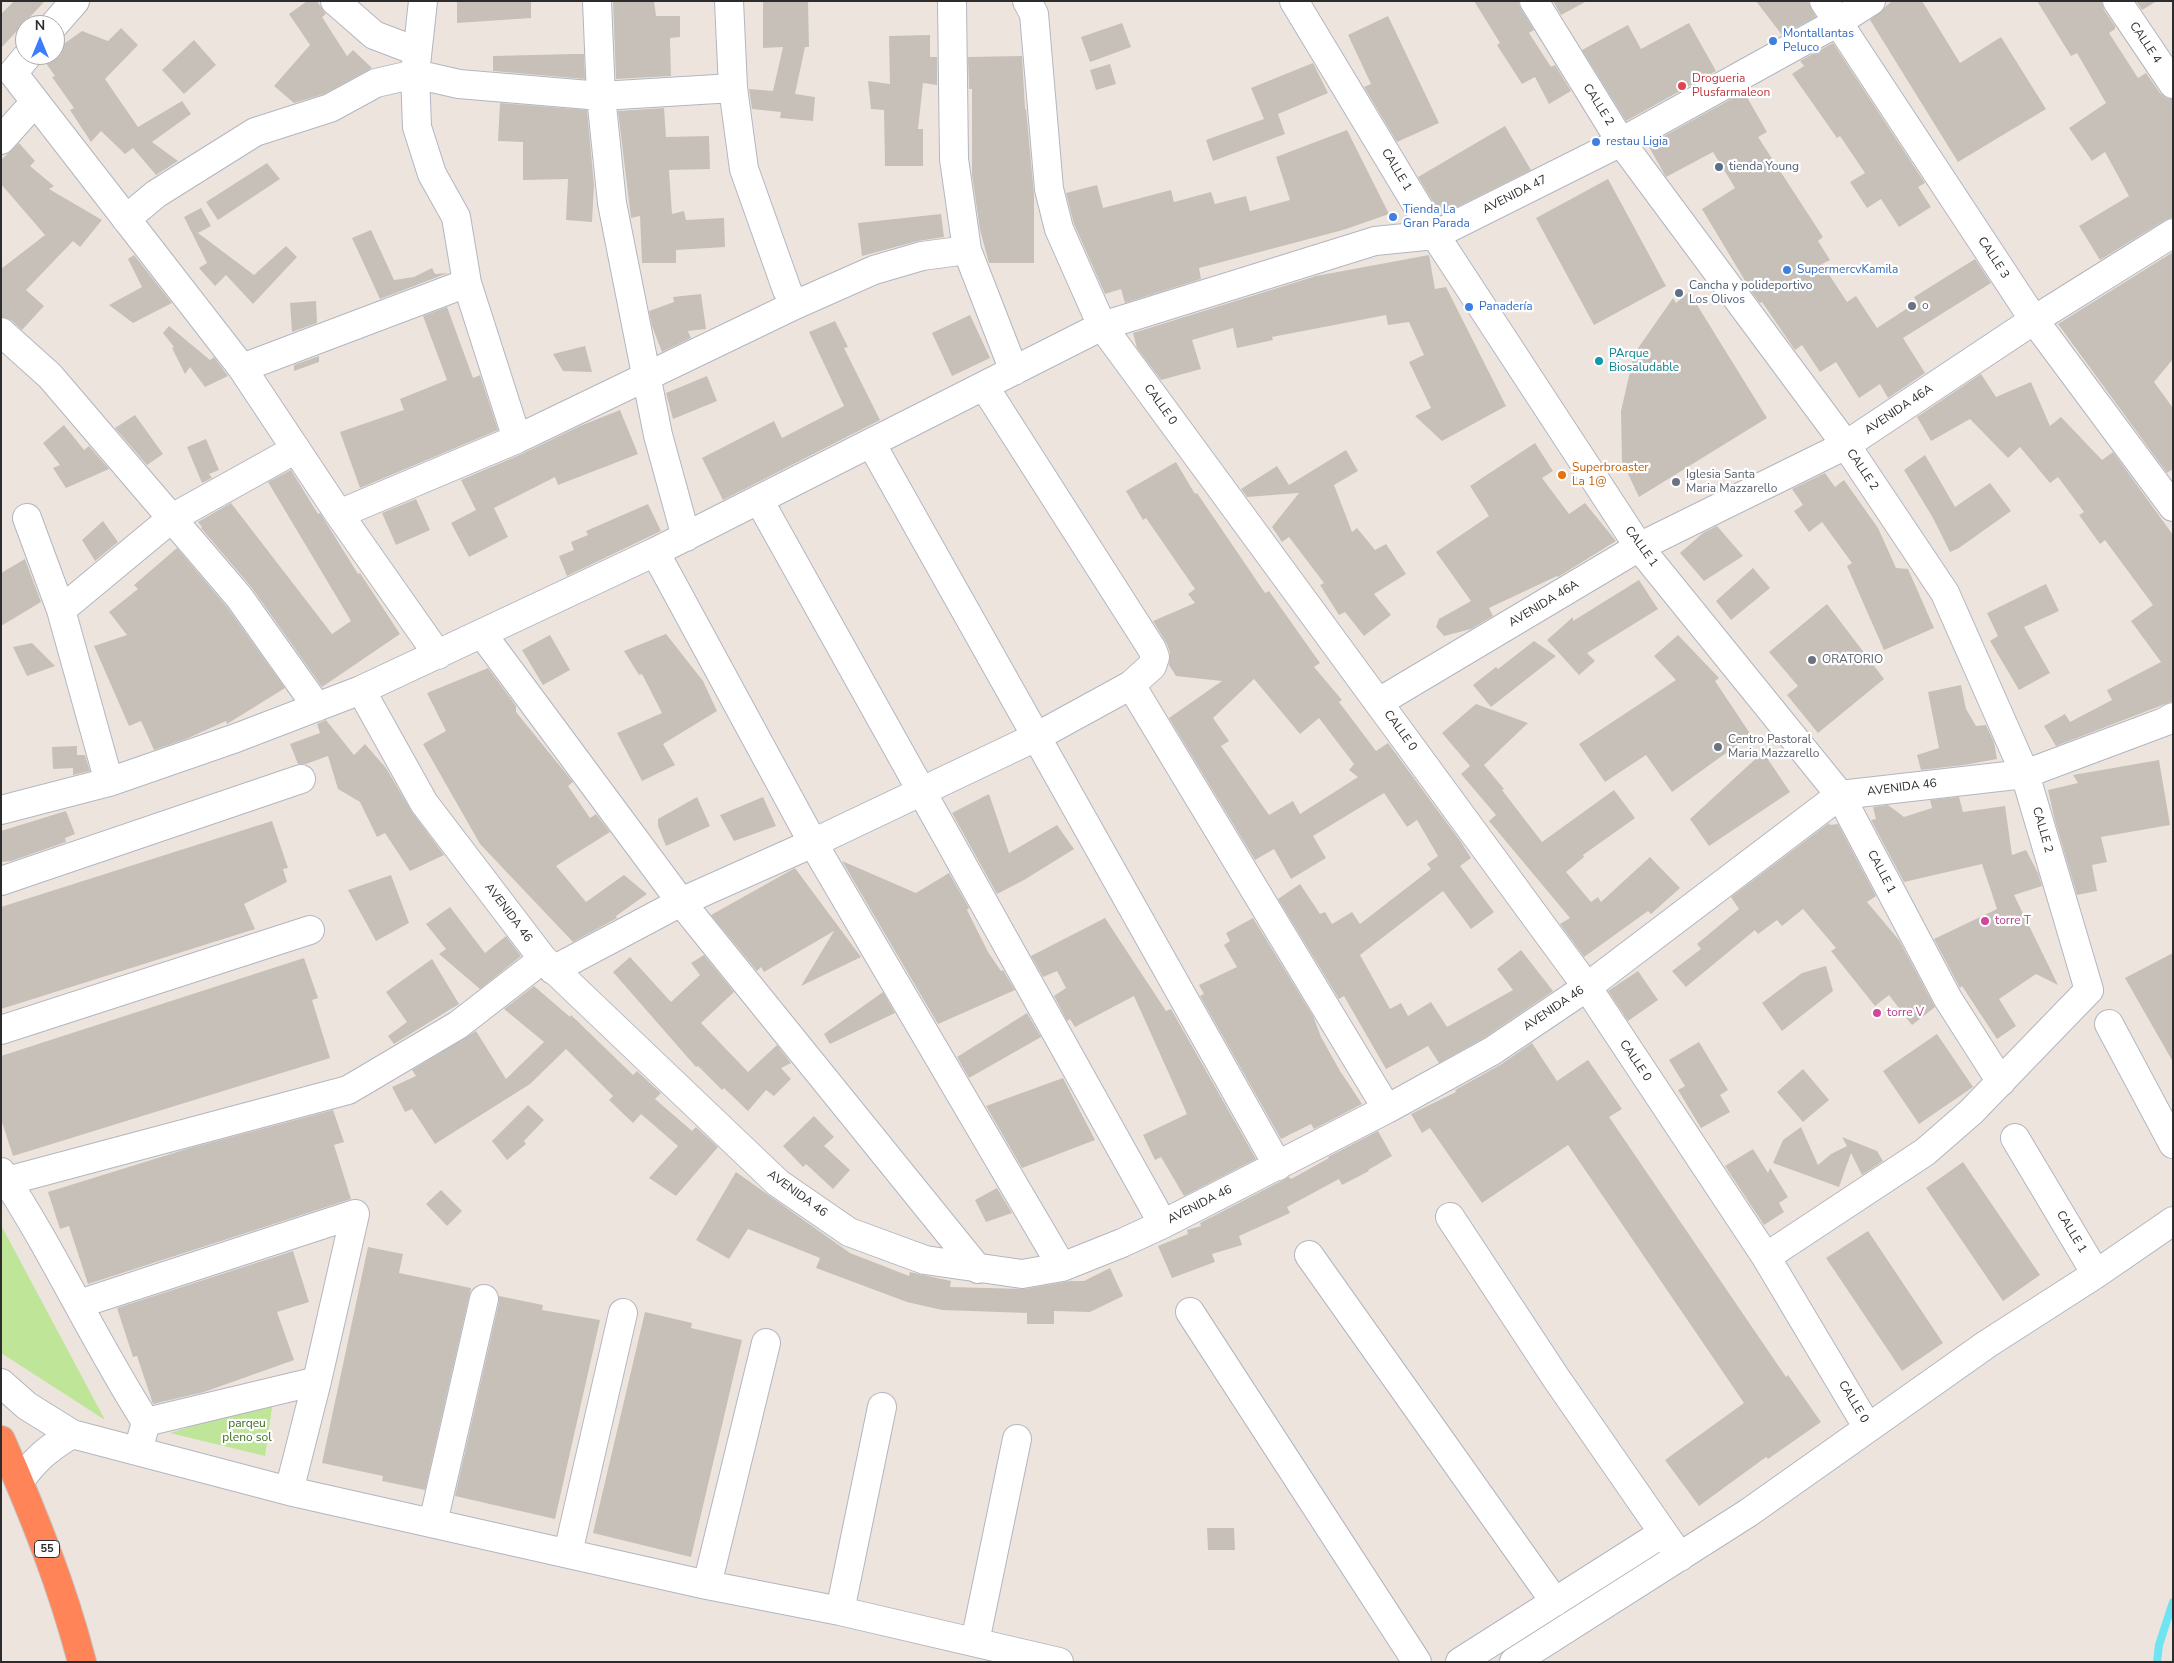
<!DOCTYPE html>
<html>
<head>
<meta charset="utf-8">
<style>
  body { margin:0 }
  #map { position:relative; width:2174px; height:1663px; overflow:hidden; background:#eee4de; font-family:"Nunito Sans",sans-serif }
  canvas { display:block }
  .frame { position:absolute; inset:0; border:2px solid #2c2c2c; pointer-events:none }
  .north { position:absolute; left:15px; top:15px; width:50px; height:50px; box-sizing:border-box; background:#fff; border:1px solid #ababab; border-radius:50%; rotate:0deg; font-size:14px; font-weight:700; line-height:20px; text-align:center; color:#2c2c2c }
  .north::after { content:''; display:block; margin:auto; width:18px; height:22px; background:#3a7efe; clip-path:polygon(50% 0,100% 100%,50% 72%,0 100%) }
</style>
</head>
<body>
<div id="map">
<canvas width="2174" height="1663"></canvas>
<div class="frame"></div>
<div class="north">N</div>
</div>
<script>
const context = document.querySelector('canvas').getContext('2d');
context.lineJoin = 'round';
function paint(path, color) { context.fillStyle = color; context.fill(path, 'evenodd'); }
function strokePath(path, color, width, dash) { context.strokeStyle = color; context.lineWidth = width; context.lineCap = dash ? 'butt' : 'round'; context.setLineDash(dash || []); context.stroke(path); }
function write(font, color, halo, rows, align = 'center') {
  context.font = font + ' "Nunito Sans",sans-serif'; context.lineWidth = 4.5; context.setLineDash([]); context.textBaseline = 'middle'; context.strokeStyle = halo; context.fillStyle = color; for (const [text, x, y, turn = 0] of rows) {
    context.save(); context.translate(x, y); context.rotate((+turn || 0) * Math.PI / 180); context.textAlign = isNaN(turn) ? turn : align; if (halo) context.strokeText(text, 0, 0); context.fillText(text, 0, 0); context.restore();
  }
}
const green = new Path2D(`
  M1,1225L105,1420L1,1353Z
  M273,1401L265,1456L170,1433Z`);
const stream = new Path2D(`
  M2157,1662L2159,1645L2173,1602`);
const building = new Path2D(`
  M14,1H45L1,48V14Z
  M307,1H317L326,14L322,17L347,56L353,50L372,68L324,94L294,103L274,86L310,45L289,14Z
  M457,1H531V18L457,23Z
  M613,1H654L656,16H680V37L670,38L671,76L616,79Z
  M763,1H808L809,47H805L795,94L815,97L813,121L780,118L781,112L752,109L749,89L773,91L783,47L763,48Z
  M1474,1H1518L1521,9L1534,30L1529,33L1551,67L1555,65L1571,91L1549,104L1535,77L1522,84L1497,45L1500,43Z
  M1553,1H1587L1561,15Z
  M1756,1H1808L1816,17L1782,35Z
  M1892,1H1922L1960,63L2001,37L2046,109L1958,162L1870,20Z
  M2037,1H2102L2104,10L2115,26V29L2109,33L2138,78L2146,73L2160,93L2166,98L2173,99V217L2165,220L2100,260L2079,226L2129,196L2105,152L2092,161L2069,128L2106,103L2077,53L2071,56Z
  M2136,1H2157L2142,10Z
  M1388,16L1439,123L1397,142L1364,87L1371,84L1348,35Z
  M1122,23L1131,47L1090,62L1081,37Z
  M1689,23L1716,71L1626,121L1582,50L1628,25L1641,49Z
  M121,28L138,45L105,79L138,127L182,101L191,114L152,142L178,161L156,175L133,148L125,154L101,131L91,142L70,110L74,108L52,77L55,76L43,59L47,55H55V50L82,31L108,41Z
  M930,35V57H937V85L923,83L918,129H923V166H885L884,110L871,109L868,81L890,84L889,36Z
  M194,40L216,65L184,94L162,70Z
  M1833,43L1925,183L1918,187L1931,207L1899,227L1881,199L1867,208L1850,182L1865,173L1840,136L1837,138L1792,74L1804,66L1800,61Z
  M573,54H584L585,79L493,71V56Z
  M1022,56L1025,109H1026L1034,194V263H989L980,230L972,175V89H969L968,57Z
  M1313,63L1328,93L1278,114L1285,134L1213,161L1206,140L1264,119L1251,88Z
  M1110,64L1116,84L1096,90L1090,70Z
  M1744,92L1767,132L1758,137L1823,237L1818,241L1830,260L1822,264L1847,302L1856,296L1877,328L1917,302L1914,297L1975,259L1991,283L1903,338L1925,373L1888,398L1880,384L1859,398L1836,362L1820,372L1802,345L1795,350L1762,302L1760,303L1753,294L1702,209L1735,188L1713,152L1666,177L1648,145Z
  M500,103L587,110L594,185L592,222L566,220L568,179L523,180V142L498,141Z
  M664,108L666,137L709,136L710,169L669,170L672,214L684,211L686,220L724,218L725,247L676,250V263H642L640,216L631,218L618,111Z
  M1505,126L1531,170L1441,215L1418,177Z
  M1347,130L1389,214L1343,230L1199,268L1201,279L1125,303L1121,289L1105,294L1074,224L1066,193L1097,185L1103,208L1171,190L1174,202L1211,192L1215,204L1246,196L1250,211L1290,200L1276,157Z
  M19,143L35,161L30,166L54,186L49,189L102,220L80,247L73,241L26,290L44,306L22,330L11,320L1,317V269L45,235L1,184V160Z
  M267,163L280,179L218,220L206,202Z
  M1608,179L1666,286L1594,325L1536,218Z
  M201,208L211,226L198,233L254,275L286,246L297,257L253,304L226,275L215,286L199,268L207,263L184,217Z
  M941,214L944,237L918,241L862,256L858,223Z
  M371,230L394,280L414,277L432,268L435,274L448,273L380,299L352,238Z
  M2173,252V359L2154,382L2173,408V469L2167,473L2058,324Z
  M134,255L172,303L133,323L109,305L142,287L128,259Z
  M1429,255L1435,289L1446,287L1506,406L1442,441L1415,416L1431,408L1409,362L1424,355L1409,322L1388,325L1386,315L1272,337L1273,340L1237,348L1233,328L1192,340L1201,369L1161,380L1137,348L1133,333L1316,276Z
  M1689,292L1767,418L1639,497L1622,461L1621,411L1634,354L1673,298L1676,303Z
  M701,294L706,329L688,331L691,338L662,352L652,326L649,311L674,302L673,297Z
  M316,301L317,323L292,332L290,303Z
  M447,307L473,378L480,375L498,430L360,488L340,432L404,410L400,399L447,380L423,316Z
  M970,315L990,358L952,376L932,333Z
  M835,321L848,347L844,348L880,420L723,500L702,458L774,421L782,438L844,406L809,332Z
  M169,326L210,360L214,357L228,376L205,387L190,367L185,374L172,348L174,347L163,333Z
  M585,346L592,372L563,371L553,354Z
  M319,356V362L294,371V365Z
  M1981,374L1996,397L2031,382L2050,426L2061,417L2102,460L2113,452L2173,535V701L2056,746L2044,726L2065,714L2070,722L2112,700L2107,690L2161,662L2131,621L2153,605L2105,540L2100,544L2079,515L2084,512L2058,477L2050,483L2020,447L2008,458L1970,419L1931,441L1917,417Z
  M707,376L717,401L673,419L666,393Z
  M620,410L638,454L558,485L555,477L494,508L508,537L469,557L451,523L476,510L461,480L524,453L580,426Z
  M135,415L163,454L147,465L115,428Z
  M64,425L84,450L89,446L109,469L66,488L53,468L60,465L43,443Z
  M206,439L219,470L209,474L212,478L202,483L187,447Z
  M1535,443L1553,471L1542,478L1569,514L1585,503L1616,541L1558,577L1557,576L1489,608L1493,616L1471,629L1444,636L1436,627L1439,619L1471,601L1436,552L1489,516L1470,486Z
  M1346,450L1358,471L1334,485L1352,532L1357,528L1375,550L1386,544L1406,574L1374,594L1391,615L1364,636L1345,612L1339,615L1320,585L1324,583L1289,537L1282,542L1272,527L1299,493L1247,497L1241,489L1277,466L1289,485Z
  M1925,455L1955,507L1990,483L2011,511L1959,548L1950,552L1933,518L1904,470Z
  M1176,462L1195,494L1197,493L1265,593L1269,591L1320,663L1314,667L1342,700L1339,702L1376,751L1388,743L1461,842L1471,858L1460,866L1494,912L1471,929L1443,891L1360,955L1390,1009L1401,1003L1408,1016L1431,1002L1447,1027L1513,990L1497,969L1521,950L1553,991L1484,1038L1439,1063L1428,1046L1386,1069L1344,996L1339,999L1278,899L1300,884L1320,914L1325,912L1332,924L1352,912L1360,924L1431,869L1427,864L1438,856L1417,820L1407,827L1384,793L1313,836L1326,858L1291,879L1274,849L1255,860L1169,718L1222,681L1176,676L1169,665L1170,652L1167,644L1153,621L1195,603L1188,594L1195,589L1146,518L1143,520L1126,491ZM1254,679L1300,734L1319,718L1354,764L1349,770L1358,777L1300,814L1293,801L1269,815L1221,746L1229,741L1213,718Z
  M291,470L318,514L320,513L358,574L360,573L400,634L322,687L252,588L201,528L202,527L198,522L231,503L332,634L351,621L268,482Z
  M1825,473L1835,487L1844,480L1878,528L1896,568L1908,569L1934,628L1884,650L1847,566L1852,563L1822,522L1809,532L1794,511L1803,505L1792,489Z
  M416,499L430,530L396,545L382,513Z
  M648,504L661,531L567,576L559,556L574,550L571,542L588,535L586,531Z
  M103,521L118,542L95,561L82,540Z
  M1717,526L1743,556L1704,581L1680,553L1703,533Z
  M177,548L227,607L285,688L227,724L226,721L186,739L154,750L141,721L129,726L94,646L127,635L109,612L138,589L134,585Z
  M25,559L41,602L1,626V573Z
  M1753,568L1770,588L1731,620L1716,601Z
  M1639,580L1658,609L1587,653L1595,661L1579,675L1547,640L1573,617V621Z
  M2046,584L2059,611L2024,627L2050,673L2019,690L1990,641L1998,636L1987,613Z
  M1827,604L1884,679L1818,733L1787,695L1798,686L1769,652Z
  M666,634L703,681L717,711L663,744L675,765L642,781L617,733L662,713L642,674L639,675L624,651Z
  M550,635L570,670L543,685L522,650Z
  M1678,635L1719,678L1715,681L1751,735L1672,792L1646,755L1605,782L1579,744L1676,680L1654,656Z
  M1534,641L1556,656L1491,707L1473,685L1496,667L1498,669Z
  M32,643L55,666L27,676L13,647Z
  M488,668L516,706V712L573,782L568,786L590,818L596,814L610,832L556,866L586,902L624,875L647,894L616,916L617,918L573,942L480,844L423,744L446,731L427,693Z
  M1961,685L1966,709L1976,726L1986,725L1994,742L1997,759L1964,765L1921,770L1917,755L1939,748L1928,692Z
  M1476,704L1528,723L1484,765L1504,789L1502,790L1542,842L1614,790L1635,818L1583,855L1584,857L1566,872L1591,902L1598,897L1601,902L1650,857L1680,888L1651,914L1648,911L1584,957L1560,924L1570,918L1489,821L1496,815L1461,774L1470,766L1442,733Z
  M326,720L354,755L365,744L386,768L412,812L444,855L410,871L385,833L377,837L360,802L338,789L328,756L306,764H298L290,744L320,733L317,724Z
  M77,746V755H85L90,771L73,775V768L53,769L52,747Z
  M1763,752L1790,792L1709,846L1690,819Z
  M2159,760L2170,825L2101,837L2107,862L2092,865L2097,891L2077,895L2055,821L2048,790L2078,783L2073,775Z
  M989,794L1009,853L1057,825L1074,849L1024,880L997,894L952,813Z
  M697,797L710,826L666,846L658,826V819Z
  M763,797L776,826L734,841L720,815Z
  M1959,797L1963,812L2005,806L2012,855L2026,850L2038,873L2042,886L2014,895L2058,985L2036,974L1999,999L2016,1026L1997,1039L1962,986L1960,988L1934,939L1997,909L1982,864L1904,882L1871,820L1876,819L1873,807L1888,805L1904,817L1932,808L1930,800Z
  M66,811L75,834L65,838L66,842L11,861L1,862V831Z
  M272,821L288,868L283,869L287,882L244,904L255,929L1,1009V907Z
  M1829,823L1830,825L1838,824L1876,896L1867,902L1899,940L1935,1007L1912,1025L1889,995L1875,1006L1831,951L1836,948L1803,909L1782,926L1777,920L1758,934L1755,930L1686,987L1672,971L1701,949L1697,944L1739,909L1731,897Z
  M842,861L916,893L949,873L969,908L967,910L988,952L1001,971L1003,970L1015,990L938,1024Z
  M795,868L861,957L801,986L834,931L764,972L761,967L757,971L711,915Z
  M391,875L409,923L376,941L348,890Z
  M450,907L485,953L506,936L521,956L480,989L439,954L446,949L426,924Z
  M1105,918L1166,1011L1171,1009L1256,1159L1184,1196L1161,1157L1155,1160L1143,1135L1187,1114L1134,996L1075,1027L1070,1019L1067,1021L1054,996L1066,988L1057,971L1043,977L1031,956Z
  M1253,918L1313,1016L1321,1037L1340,1071L1362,1104L1314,1129L1311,1124L1281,1139L1200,996L1204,994L1199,985L1237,967L1224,945L1230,941L1226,933Z
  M2173,953V1062L2125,978Z
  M704,955L734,992L701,1023L748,1072L777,1045L791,1063L781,1068L791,1079L774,1096L766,1090L748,1111L724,1088L722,1090L698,1066L696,1067L613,972L630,957L671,1002L700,975L691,963Z
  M304,958L318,998L312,1000L330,1058L13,1156L1,1119V1056Z
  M432,959L459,1004L394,1044L388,1036L407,1022L386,992Z
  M1826,966L1833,991L1782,1031L1762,1003L1802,973Z
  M1638,971L1658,1000L1628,1021L1608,991Z
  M534,986L570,1017L571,1015L633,1075L637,1071L654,1087L661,1093L655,1099L692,1131L696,1127L718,1147L676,1196L649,1178L678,1146L641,1114L633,1123L609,1100L613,1096L566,1049L530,1084L435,1144L412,1109L405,1112L392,1087L416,1076L412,1070L476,1031L506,1079L544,1042L504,1009Z
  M883,992L895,1013L830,1044L824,1034Z
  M1027,1013L1041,1037L969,1078L957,1057Z
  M1937,1034L1973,1087L1919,1124L1883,1071Z
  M1699,1042L1728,1090L1720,1095L1730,1112L1701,1128L1678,1090L1685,1086L1669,1060Z
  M1532,1043L1557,1081L1588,1060L1622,1109L1609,1117L1786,1377L1788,1375L1821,1422L1768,1459L1766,1457L1699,1506L1665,1460L1744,1403L1568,1145L1482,1203L1430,1128L1422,1133L1411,1114L1456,1092L1455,1090L1500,1065Z
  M1803,1069L1829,1100L1803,1122L1777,1092Z
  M1063,1078L1095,1140L1022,1168L986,1106Z
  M528,1105L544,1120L524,1141L526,1144L507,1160L492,1141Z
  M333,1110L344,1142L334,1145L351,1199L88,1284L69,1226L60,1229L48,1192L190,1148Z
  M814,1116L834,1137L824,1146L850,1170L833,1189L806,1164L803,1167L783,1146Z
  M1801,1127L1818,1165L1831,1154L1847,1146L1842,1137L1877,1151L1883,1161L1862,1175L1851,1153L1839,1187L1773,1163L1783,1140Z
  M1378,1131L1392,1156L1368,1170L1369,1171L1342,1185L1339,1179L1287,1207L1290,1213L1239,1236L1242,1245L1212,1254L1215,1262L1172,1278L1158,1246L1188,1234L1187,1230L1201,1226L1200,1223L1289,1177L1291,1179L1329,1158L1328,1157Z
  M1753,1149L1768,1173L1770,1168L1788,1197L1779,1203L1784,1212L1764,1225L1725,1166Z
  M1963,1162L2040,1275L2003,1301L1926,1188Z
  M736,1172L850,1253L909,1276L910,1272L951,1281L950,1287L1024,1289L1070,1281H1084L1110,1268L1123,1296L1090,1312L1054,1311V1324H1027V1313L942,1310L907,1302L816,1268L820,1258L748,1229L729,1259L696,1240Z
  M997,1188L1012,1213L986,1222L975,1200Z
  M441,1190L462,1211L447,1226L426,1204Z
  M1868,1231L1943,1343L1902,1371L1826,1258Z
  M368,1247L403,1254L399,1273L471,1288L425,1490L382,1481L383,1476L322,1463Z
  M293,1251L309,1302L277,1312L294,1360L204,1392L153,1404L137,1356L133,1357L117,1308Z
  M499,1296L543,1305L542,1310L600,1320L555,1519L455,1496L499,1302Z
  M645,1312L692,1323L691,1328L742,1340L691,1557L593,1533Z
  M1207,1528H1234L1235,1550H1208Z`);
const minor = new Path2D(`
  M335,1L374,35L416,51
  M423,1L415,74L417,127L432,174L456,217L467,283L517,439
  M597,1L601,96L612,203L658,435L686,537
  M729,1L733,88L744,169L787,290L795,305
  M952,1L954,159L967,250L1014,371
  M1027,1L1034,14L1049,189L1059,229L1102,326L1587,987L1766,1257L1868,1428
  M1294,1L1435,235L1639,547L1840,795L1948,999L2001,1082
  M1534,1L1621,142L1846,445L1945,593L2025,774L2089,990L1971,1112L1925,1152L1766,1257
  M1824,1L2034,320L2173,507
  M2117,1L2173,84
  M54,25L75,1
  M28,55L13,73L242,368L339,514L438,655
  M1,140L35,102
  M126,219L156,194L255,132L330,108L376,83L415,74L459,84L601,96L733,88
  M1,332L50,376L239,597L317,707
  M242,368L467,283
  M871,443L1278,1166
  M759,500L1163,1224
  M339,514L517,439L795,305L874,270L922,256L967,250
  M27,518L61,610L109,782
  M655,552L813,843L1062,1267
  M61,610L172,518L296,449
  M483,635L681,902L978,1269
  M1131,685L1387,1109
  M361,690L424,803L543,959L778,1183L849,1232L925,1260L1022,1274L1062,1267L1122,1243L1163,1224L1387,1109L1492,1051L1587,987L1840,795L2025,774L2164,722L2173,717
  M1379,702L1639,547L1846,445L2034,320L2173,233
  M1,810L109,782L236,738L361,690L655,552L1102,326L1375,241L1435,235L1621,142L1838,22L1871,1
  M1,881L301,779
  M553,970L681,902L813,843L1036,737L1131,685L1152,666L1155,657L1152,649L984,386
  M2109,1024L2173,1144
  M1,1030L310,930
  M2015,1138L2096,1274
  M1,1172C54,1252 94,1341 146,1422L138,1451
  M7,1181L348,1090L458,1025L543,959
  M1450,1217L1556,1378L1680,1557
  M1309,1255L1555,1602
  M79,1304L355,1214
  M1190,1312L1417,1662
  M1,1383L27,1406L72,1434L289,1491L707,1585L840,1611L1059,1662
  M146,1422L317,1381
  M20,1481C35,1459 49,1448 72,1434
  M289,1491L317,1381L355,1214
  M433,1523L484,1299
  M568,1553L623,1313
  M707,1585L766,1343
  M840,1611L882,1407
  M975,1642L1017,1439
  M1460,1662L1663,1533
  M1514,1662L1748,1513L1987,1344L2096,1274L2173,1221`);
const highway = new Path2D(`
  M1,1440C33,1513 62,1585 82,1662`);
const markers = [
  [1773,41,5,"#3f7fe0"],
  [1682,86,5,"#e0444e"],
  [1596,142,5,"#3f7fe0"],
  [1719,167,5,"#5c6f8a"],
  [1393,217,5,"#3f7fe0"],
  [1787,270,5,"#3f7fe0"],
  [1679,293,5,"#5c6f8a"],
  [1912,306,5,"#6b7280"],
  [1469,307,5,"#3f7fe0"],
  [1599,361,5,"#0f9aa8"],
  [1562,475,5,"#e8710a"],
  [1676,482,5,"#6b7280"],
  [1812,660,5,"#6b7280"],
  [1718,747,5,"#6b7280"],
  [1985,921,5,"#d1479c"],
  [1877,1013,5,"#d1479c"]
];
const shields = [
  [47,1549,25]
];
const shieldNames = [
  ["55",47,1549]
];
const shopNames = [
  ["Montallantas",1783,34],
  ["Peluco",1783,48],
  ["restau Ligia",1606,142],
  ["Tienda La",1403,210],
  ["Gran Parada",1403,224],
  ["SupermercvKamila",1797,270],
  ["Panadería",1479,307]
];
const streetNames = [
  ["CALLE 4",2145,43,56],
  ["CALLE 2",1598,105,58],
  ["CALLE 1",1396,170,59],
  ["AVENIDA 47",1515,195,-27],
  ["CALLE 3",1993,258,57],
  ["CALLE 0",1160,405,54],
  ["AVENIDA 46A",1899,410,-34],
  ["CALLE 2",1862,470,56],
  ["CALLE 1",1641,547,54],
  ["AVENIDA 46A",1544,604,-31],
  ["CALLE 0",1400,731,54],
  ["AVENIDA 46",1902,788,-7],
  ["CALLE 2",2042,830,74],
  ["CALLE 1",1881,872,62],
  ["AVENIDA 46",508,913,53],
  ["AVENIDA 46",1554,1009,-34],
  ["CALLE 0",1635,1061,56],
  ["AVENIDA 46",797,1194,36],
  ["AVENIDA 46",1200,1205,-27],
  ["CALLE 1",2071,1232,59],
  ["CALLE 0",1853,1402,59]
];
const healthNames = [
  ["Drogueria",1692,79],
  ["Plusfarmaleon",1692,93]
];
const serviceNames = [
  ["tienda Young",1729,167],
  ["Cancha y polideportivo",1689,286],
  ["Los Olivos",1689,300]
];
const worshipNames = [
  ["o",1922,306],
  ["Iglesia Santa",1686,475],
  ["Maria Mazzarello",1686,489],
  ["ORATORIO",1822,660],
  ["Centro Pastoral",1728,740],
  ["Maria Mazzarello",1728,754]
];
const cultureNames = [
  ["PArque",1609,354],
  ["Biosaludable",1609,368]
];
const foodNames = [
  ["Superbroaster",1572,468],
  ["La 1@",1572,482]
];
const hotelNames = [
  ["torre T",1995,921],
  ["torre V",1887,1013]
];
const parkNames = [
  ["parqeu",247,1424],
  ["pleno sol",247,1438]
];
paint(green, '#bfe599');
strokePath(stream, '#6fe4f2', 8);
paint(building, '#c6c0b9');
strokePath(minor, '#b2b6c0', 30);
strokePath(highway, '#c4c4c4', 30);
strokePath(minor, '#fff', 28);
strokePath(highway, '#ff8558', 28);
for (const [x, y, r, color] of markers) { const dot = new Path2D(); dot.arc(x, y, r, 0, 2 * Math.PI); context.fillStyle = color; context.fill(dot); strokePath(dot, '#fff', 2); }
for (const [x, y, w] of shields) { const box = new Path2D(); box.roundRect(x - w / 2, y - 8.5, w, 17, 4); context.fillStyle = '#fff'; context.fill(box); strokePath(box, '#2c2c2c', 1); }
write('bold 11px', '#2c2c2c', null, shieldNames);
write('12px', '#366cbe', '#fff', shopNames, 'left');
write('12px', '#2c2c2c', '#fff', streetNames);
write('12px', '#be3a42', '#fff', healthNames, 'left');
write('12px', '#4e5e75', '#fff', serviceNames, 'left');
write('12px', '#5b616d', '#fff', worshipNames, 'left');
write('12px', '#0d838f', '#fff', cultureNames, 'left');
write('12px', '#c56008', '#fff', foodNames, 'left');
write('12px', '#b23c85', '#fff', hotelNames, 'left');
write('12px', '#376c19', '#fff', parkNames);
</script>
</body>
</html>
